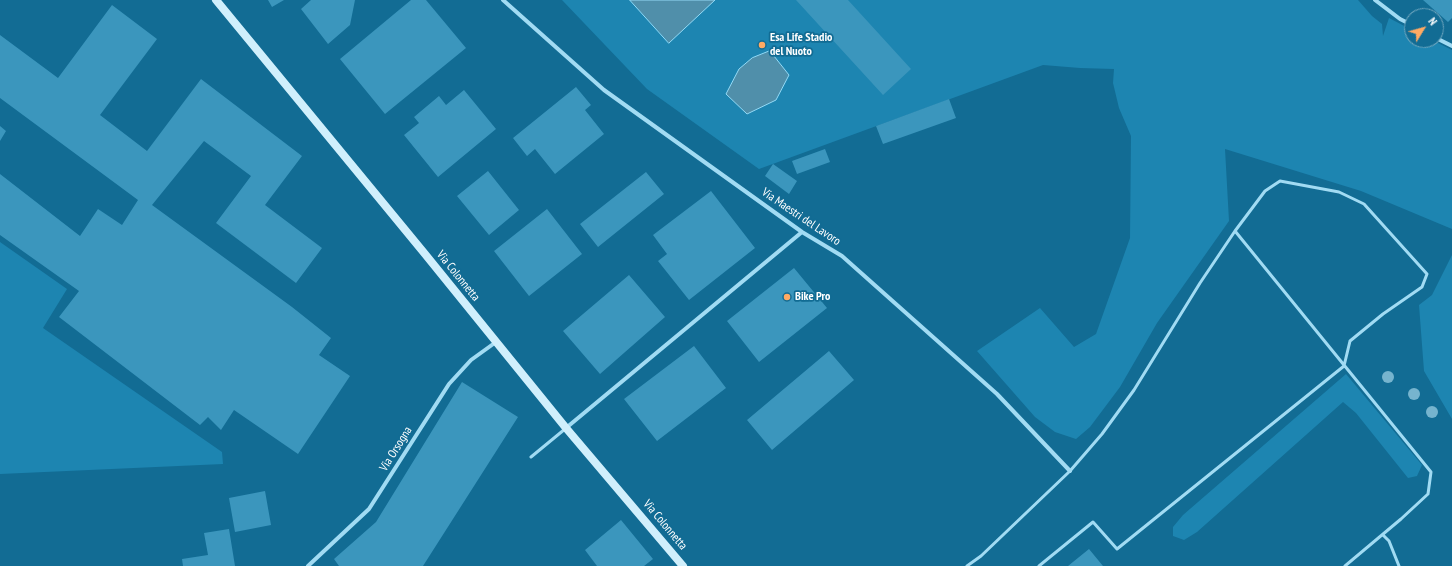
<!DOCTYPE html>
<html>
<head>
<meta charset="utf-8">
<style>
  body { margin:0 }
  #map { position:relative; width:1452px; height:566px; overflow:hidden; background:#126c94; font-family:"PT Sans Narrow",sans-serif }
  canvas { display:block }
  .north { position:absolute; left:1404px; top:8px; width:40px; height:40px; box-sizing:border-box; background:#126c94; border:1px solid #71a7bf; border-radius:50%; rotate:53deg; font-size:11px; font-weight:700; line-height:16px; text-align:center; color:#fff }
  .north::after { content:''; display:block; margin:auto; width:14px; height:18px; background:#ffaa63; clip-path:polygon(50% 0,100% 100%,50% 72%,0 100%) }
</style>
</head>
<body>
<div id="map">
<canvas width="1452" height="566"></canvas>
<div class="north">N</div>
</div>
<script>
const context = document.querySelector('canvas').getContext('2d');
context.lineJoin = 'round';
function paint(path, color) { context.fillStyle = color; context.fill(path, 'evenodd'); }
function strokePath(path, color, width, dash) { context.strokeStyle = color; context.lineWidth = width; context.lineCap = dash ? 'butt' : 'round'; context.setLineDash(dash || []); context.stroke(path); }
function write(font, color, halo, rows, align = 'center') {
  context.font = font + ' "PT Sans Narrow",sans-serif'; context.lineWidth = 3.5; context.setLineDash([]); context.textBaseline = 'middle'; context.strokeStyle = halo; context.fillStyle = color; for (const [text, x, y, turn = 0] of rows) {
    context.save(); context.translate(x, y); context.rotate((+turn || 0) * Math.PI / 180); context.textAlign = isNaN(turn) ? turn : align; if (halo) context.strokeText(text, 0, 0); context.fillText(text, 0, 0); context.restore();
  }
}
const green = new Path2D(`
  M562,0H1358L1372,16L1382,24L1383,36L1389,18L1412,30V40H1432L1452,50V229L1361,191L1225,149L1229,221L1157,323L1120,387L1090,427L1076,439L1055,432L1035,417L977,351L1040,308L1074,347L1096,334L1130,238L1131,136L1119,108L1113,83L1114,69L1080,68L1043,65L759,169L647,89Z
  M0,242L67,289L43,328L222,452L223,464L0,474Z
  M1452,255V419L1424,371L1419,305L1432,295Z
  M1346,374L1422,465L1417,476L1408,478L1356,413L1343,402L1197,532L1184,540L1173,536V527L1183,515Z`);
const water = new Path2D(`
  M630,0H715L669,43Z
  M770,51L789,75L776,100L747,114L726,94L739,69L752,58Z`);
const building = new Path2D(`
  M268,0H284L272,7Z
  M311,0H355L350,25L328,44L301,9Z
  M411,0H426L466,48L385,114L340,59Z
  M796,0H848L911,69L883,95Z
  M1423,0H1452V18L1448,22Z
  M112,5L157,39L100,115L147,151L201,79L302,156L265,205L322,248L296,283L216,223L251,176L204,141L152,205L292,307L331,338L319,355L350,376L298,454L234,410L221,430L208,417L200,425L59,317L79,291L0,235V174L80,236L98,209L122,225L138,200L0,98V35L58,78Z
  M576,87L591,105L585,110L604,134L555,174L535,149L527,156L513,138Z
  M464,90L496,129L438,177L404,135L419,123L414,117L439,96L446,105Z
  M949,99L956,118L883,144L876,126Z
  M0,126L6,131L0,141Z
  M825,149L830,162L797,174L792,161Z
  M773,164L797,181L789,194L765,176Z
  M488,171L519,210L489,235L457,196Z
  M646,172L664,194L598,247L580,224Z
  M711,191L755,248L689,300L658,261L667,254L653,235Z
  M547,209L582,254L529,296L494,251Z
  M794,268L827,308L759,362L727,321Z
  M629,275L665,317L600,374L563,331Z
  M694,346L726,388L657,441L624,399Z
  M829,351L854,380L772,450L747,420Z
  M462,382L518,417L423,566H339L334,559L376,522Z
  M265,491L271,525L235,532L229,498Z
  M621,520L653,559L644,566H597L585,550Z
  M229,529L235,566H183L182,559L208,555L204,533Z
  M1089,549L1103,566H1068Z`);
const service = new Path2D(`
  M1235,231L1431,472L1428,494L1401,519L1345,566
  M531,457L565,429
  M1383,535L1389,541L1399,566
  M967,566L981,556L1070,471L1102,434L1134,390L1200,283L1235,231L1265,191L1280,181L1339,192L1364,204L1427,274L1422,287L1383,314L1350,341L1344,366L1117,549L1093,522L1039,566`);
const minor = new Path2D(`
  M503,0L604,90L802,232L842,256L997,394L1070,471
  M1375,0L1400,19L1412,25
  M1436,38L1452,46
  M566,428L802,232
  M308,566L369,509L449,384L471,360L496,342`);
const secondary = new Path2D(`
  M216,0L425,254L566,428L683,566`);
const trees = [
  [1388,377],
  [1414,394],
  [1432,412]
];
const markers = [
  [762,45,4,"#ffaa63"],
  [787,297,4,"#ffaa63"]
];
const poiNames = [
  ["Esa Life Stadio",770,38],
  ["del Nuoto",770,52],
  ["Bike Pro",795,297]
];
const streetNames = [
  ["Via Maestri del Lavoro",801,217,34],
  ["Via Colonnetta",458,276,51],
  ["Via Orsogna",396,449,-58],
  ["Via Colonnetta",665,525,50]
];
paint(green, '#1d85b1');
paint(water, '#508faa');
strokePath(water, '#93daf6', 1);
paint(building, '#3b96bd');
strokePath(service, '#a1dbf3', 3);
strokePath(minor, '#a1dbf3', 4);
strokePath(secondary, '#d0effc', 8);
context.fillStyle = '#76b4ce';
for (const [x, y] of trees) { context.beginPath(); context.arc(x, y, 6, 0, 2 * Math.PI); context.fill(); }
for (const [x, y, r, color] of markers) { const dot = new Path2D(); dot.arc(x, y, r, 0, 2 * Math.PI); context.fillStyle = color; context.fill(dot); strokePath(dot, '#126c94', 1.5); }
write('bold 12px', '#fff', '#126c94', poiNames, 'left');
write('12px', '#fff', '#126c94', streetNames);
</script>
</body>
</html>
